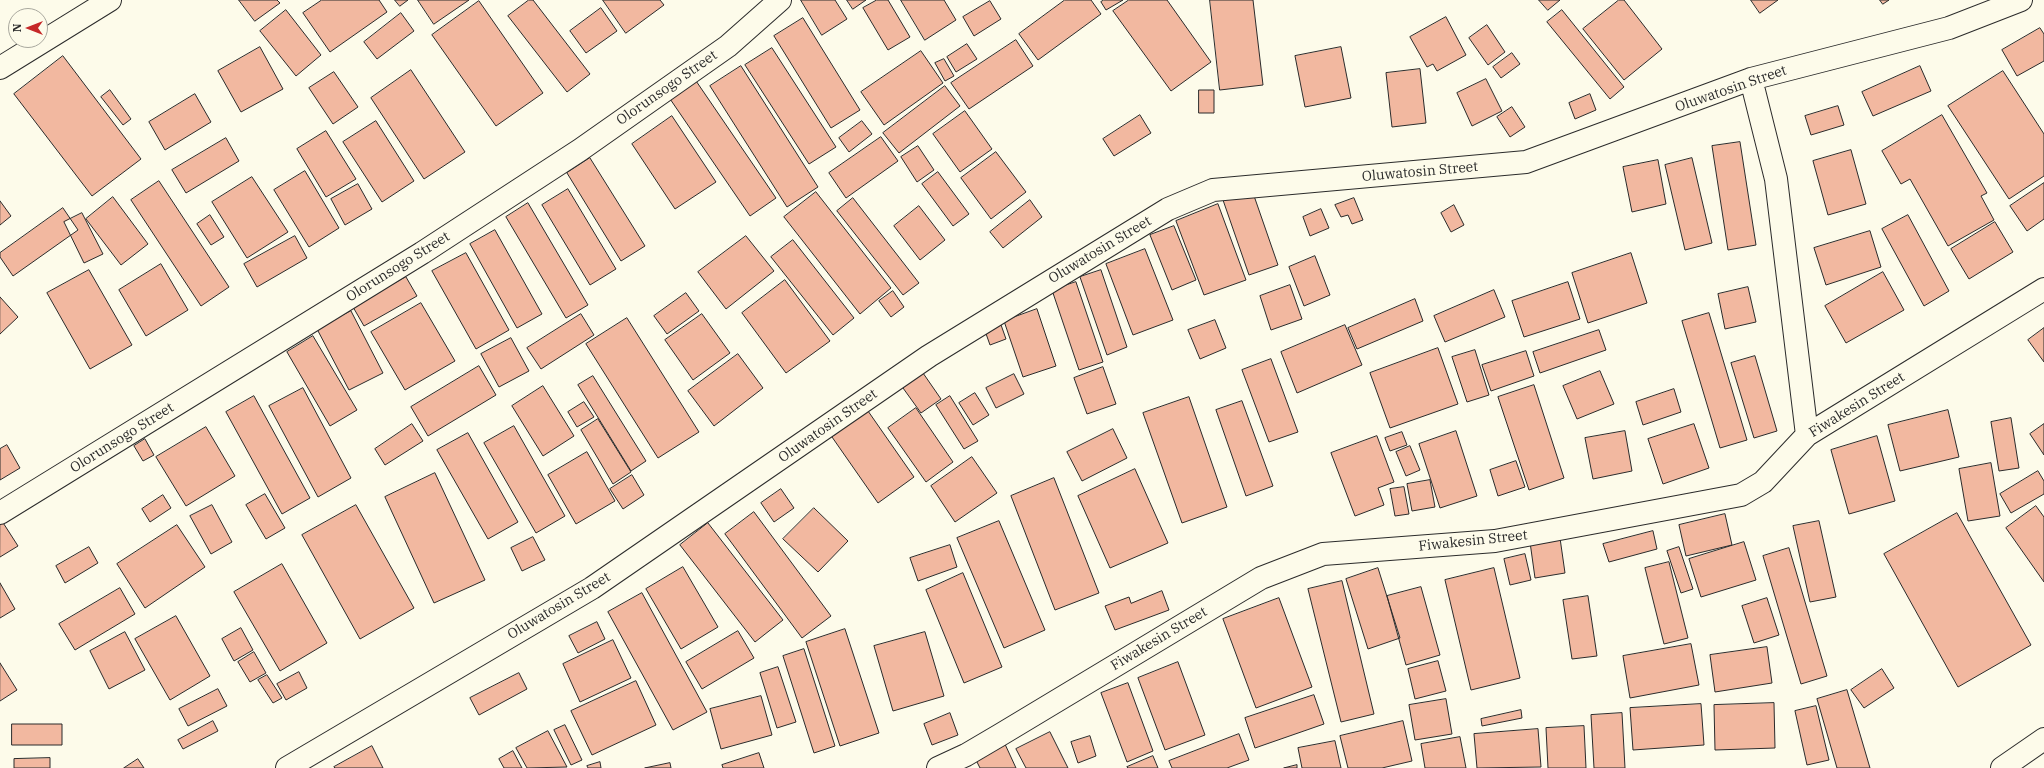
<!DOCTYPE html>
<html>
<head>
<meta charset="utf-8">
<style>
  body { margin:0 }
  #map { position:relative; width:2044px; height:768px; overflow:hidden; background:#fdfbea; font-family:"IBM Plex Serif",serif }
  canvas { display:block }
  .north { position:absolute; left:8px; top:8px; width:40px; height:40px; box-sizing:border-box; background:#fdfbea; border:1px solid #a9a89e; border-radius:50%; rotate:270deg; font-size:11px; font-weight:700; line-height:16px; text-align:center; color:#2b2b2b }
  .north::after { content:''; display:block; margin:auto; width:14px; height:18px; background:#c62828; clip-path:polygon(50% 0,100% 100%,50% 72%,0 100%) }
</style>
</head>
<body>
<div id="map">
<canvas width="2044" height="768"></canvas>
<div class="north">N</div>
</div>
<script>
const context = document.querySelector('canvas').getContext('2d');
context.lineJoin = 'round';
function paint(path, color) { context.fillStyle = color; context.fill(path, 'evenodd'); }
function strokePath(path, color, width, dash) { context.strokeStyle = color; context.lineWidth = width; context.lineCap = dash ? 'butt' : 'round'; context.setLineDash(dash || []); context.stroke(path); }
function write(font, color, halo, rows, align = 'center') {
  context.font = font + ' "IBM Plex Serif",serif'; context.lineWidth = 3; context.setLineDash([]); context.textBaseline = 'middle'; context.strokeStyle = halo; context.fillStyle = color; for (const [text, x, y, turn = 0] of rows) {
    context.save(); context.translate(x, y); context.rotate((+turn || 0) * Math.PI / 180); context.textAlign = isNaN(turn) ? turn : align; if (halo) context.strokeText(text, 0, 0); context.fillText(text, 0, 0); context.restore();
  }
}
const building = new Path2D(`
  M239,0H277L280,3L255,21Z
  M322,0H379L387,12L330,52L303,13Z
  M395,0H408L400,6Z
  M418,0H469L434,24Z
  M529,0H533L590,74L567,92L508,16Z
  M603,0H660L664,5L626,33Z
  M801,0H835L847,19L822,35Z
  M847,0H866L853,9Z
  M877,0H888L910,37L888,50L863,8Z
  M901,0H944L956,20L925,40Z
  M1065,0H1091L1101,14L1038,60L1019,34Z
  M1104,0H1123L1106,10L1101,2Z
  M1129,0H1167L1211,62L1171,91L1113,11Z
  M1210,0H1253L1263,85L1220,90Z
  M1539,0H1560L1548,10Z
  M1619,0H1624L1662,49L1624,80L1583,29Z
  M1751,0H1778L1760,13Z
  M1880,0H1889L1883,4Z
  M479,1L543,93L496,126L432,35Z
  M990,1L1001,19L974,36L963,17Z
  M601,8L617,31L586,53L570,31Z
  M286,10L321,55L296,76L260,31Z
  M1562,10L1624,87L1610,99L1547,22Z
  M401,13L414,31L377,59L364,42Z
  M1446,17L1466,55L1437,71L1433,64L1427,67L1410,37Z
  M803,18L860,110L831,128L774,36Z
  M1487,25L1505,52L1488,65L1469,38Z
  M2040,28L2044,34V61L2017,76L2002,50Z
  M1016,40L1033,66L969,109L951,83Z
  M967,44L977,59L956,72L947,57Z
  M260,47L283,89L241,112L218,71Z
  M1341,47L1351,98L1305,107L1295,56Z
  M772,48L836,147L809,164L745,65Z
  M921,51L943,83L884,125L861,92Z
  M1512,53L1520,64L1501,78L1493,67Z
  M63,56L141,159L92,196L14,94Z
  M944,59L954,76L945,81L935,63Z
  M741,66L818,187L787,207L710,86Z
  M1920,66L1931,91L1873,116L1862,92Z
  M1420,69L1426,123L1392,127L1386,73Z
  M411,70L465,152L424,179L371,98Z
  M2003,71L2044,134V176L2009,199L1948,106Z
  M334,72L358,107L333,124L309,88Z
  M692,75L776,198L750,216L666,93Z
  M1486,79L1502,111L1472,126L1457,93Z
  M945,86L960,106L899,153L883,133Z
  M110,90L131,119L123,125L101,97Z
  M1199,90H1214V113H1199Z
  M195,94L211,122L165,150L149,122Z
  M1590,94L1596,110L1575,119L1569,103Z
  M1838,106L1844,125L1811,135L1805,116Z
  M1512,107L1525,127L1510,137L1497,117Z
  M965,111L992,149L960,172L933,134Z
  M1140,115L1151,133L1114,156L1103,139Z
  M1942,115L1987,193L1981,196L1994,220L1948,246L1910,179L1901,184L1882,151Z
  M672,116L716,182L675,209L632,144Z
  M376,121L414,181L382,202L343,142Z
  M862,121L872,134L849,152L839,138Z
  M326,131L356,179L326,197L297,149Z
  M881,137L898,161L846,198L829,173Z
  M226,138L239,161L186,193L172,170Z
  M1740,142L1756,245L1728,250L1712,146Z
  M918,146L934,170L917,182L901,157Z
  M1851,150L1866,204L1828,215L1813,161Z
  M996,152L1026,192L991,219L961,178Z
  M590,158L645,246L621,261L567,173Z
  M1692,158L1712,243L1685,250L1665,165Z
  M1658,160L1666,204L1632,212L1623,167Z
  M305,171L339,228L309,247L274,190Z
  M938,172L969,214L953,226L922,184Z
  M252,177L288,232L247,258L212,202Z
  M159,181L229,287L201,306L131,200Z
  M2044,183V219L2027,231L2010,206Z
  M358,184L372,209L345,225L331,199Z
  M568,189L616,269L590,285L542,205Z
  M1252,190L1278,265L1249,275L1223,200Z
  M816,192L891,288L860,314L784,217Z
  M113,197L148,244L121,265L86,219Z
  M853,198L919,283L903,295L837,211Z
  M1354,198L1363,220L1352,224L1348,215L1341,217L1335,205Z
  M1030,200L1042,217L1003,248L990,232Z
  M0,201L11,216L0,225Z
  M528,203L588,305L566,318L506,217Z
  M1218,204L1246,280L1204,295L1176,221Z
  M1454,205L1464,225L1451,232L1441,213Z
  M919,206L945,240L920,260L894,226Z
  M63,208L78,230L13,276L0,257V253Z
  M1321,209L1329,228L1310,236L1303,217Z
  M82,213L103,254L84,263L64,222Z
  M210,215L224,237L211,245L197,224Z
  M1908,215L1949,291L1924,306L1882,229Z
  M1995,222L2013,252L1969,279L1951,249Z
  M1174,226L1196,280L1172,290L1150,235Z
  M495,230L542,314L517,328L470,244Z
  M1870,231L1881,267L1826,285L1814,248Z
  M295,236L307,258L257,287L244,264Z
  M746,236L774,271L726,309L698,272Z
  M793,240L854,318L833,335L771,257Z
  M1145,249L1173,320L1133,335L1106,264Z
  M466,253L509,330L476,349L432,271Z
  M1631,253L1647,303L1588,323L1572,273Z
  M1315,256L1330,295L1304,306L1289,267Z
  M161,264L188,310L146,336L119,290Z
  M89,270L132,345L90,369L47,293Z
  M1101,270L1127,347L1107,355L1080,277Z
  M1883,272L1904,310L1846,343L1825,306Z
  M406,277L417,296L364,326L353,307Z
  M785,280L830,341L786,373L742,313Z
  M1076,282L1103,362L1079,370L1052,290Z
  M1568,282L1580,319L1524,337L1512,301Z
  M1290,285L1302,319L1271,330L1260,296Z
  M1748,287L1756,322L1725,329L1718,294Z
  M1494,290L1505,317L1445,342L1434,316Z
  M893,291L904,307L891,317L879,301Z
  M686,293L699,311L667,334L654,316Z
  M0,297L18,317L0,334Z
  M1415,299L1423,321L1357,349L1348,328Z
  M421,303L455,361L405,390L371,332Z
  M1037,309L1056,366L1023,377L1004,321Z
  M351,311L383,373L349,390L317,329Z
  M1709,313L1747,440L1720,448L1682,321Z
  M581,314L594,335L541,369L527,348Z
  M702,314L730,353L693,380L665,340Z
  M627,318L699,432L658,458L586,344Z
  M1215,320L1226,348L1200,359L1188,330Z
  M1000,322L1006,339L990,345L984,328Z
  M1345,325L1362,365L1297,393L1281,352Z
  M2044,328V362L2028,340Z
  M1599,330L1606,350L1540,373L1533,352Z
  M313,336L357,410L330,426L287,352Z
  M511,338L529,371L499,387L481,354Z
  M1438,348L1458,404L1390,428L1370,373Z
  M1475,350L1489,395L1467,402L1452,357Z
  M1526,351L1534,376L1491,391L1482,365Z
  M738,354L763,388L714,426L688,391Z
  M1755,356L1777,431L1754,438L1731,363Z
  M1271,359L1298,432L1269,442L1242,370Z
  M479,366L496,395L428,436L411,407Z
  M1103,367L1116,404L1087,414L1074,378Z
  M1600,371L1614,404L1577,419L1563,386Z
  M923,373L941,399L921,413L903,388Z
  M1014,374L1024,394L996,408L986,388Z
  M593,376L646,461L631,471L578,385Z
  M1534,385L1564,478L1529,490L1498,397Z
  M543,386L574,436L543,456L512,406Z
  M303,388L351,478L318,497L269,406Z
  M1674,389L1681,412L1643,425L1636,402Z
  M975,393L989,415L973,425L959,403Z
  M254,396L310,498L282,514L226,412Z
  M950,396L978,441L964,449L936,405Z
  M1189,397L1227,507L1182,523L1143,413Z
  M1242,401L1273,486L1246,496L1216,410Z
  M584,402L594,417L577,427L568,412Z
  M916,408L953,462L926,482L888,428Z
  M1948,410L1959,457L1900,471L1888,425Z
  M868,411L914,477L878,503L832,437Z
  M2011,418L2019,468L1999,471L1991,422Z
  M598,419L631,472L613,484L581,430Z
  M412,424L423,441L385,465L375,449Z
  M1694,424L1709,468L1663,484L1648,439Z
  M2044,424V455L2030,434Z
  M514,426L565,516L536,533L484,443Z
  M206,427L235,476L186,506L156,457Z
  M1113,429L1127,458L1082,481L1067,452Z
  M1456,431L1477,496L1440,508L1419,444Z
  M1625,431L1632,471L1593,479L1585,438Z
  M1402,432L1407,445L1390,451L1385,438Z
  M468,433L518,522L488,539L437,450Z
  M1377,436L1394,482L1378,488L1384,505L1355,516L1331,453Z
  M1877,436L1895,501L1849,514L1831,450Z
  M145,439L154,455L143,461L134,446Z
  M7,445L20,468L0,480V449Z
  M1410,446L1420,470L1406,476L1396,452Z
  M587,452L615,501L576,524L548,475Z
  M972,457L997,493L955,522L931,486Z
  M1516,461L1525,487L1498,496L1490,470Z
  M1991,463L2000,516L1968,521L1959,469Z
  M1135,469L1168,543L1110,568L1078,496Z
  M2038,471L2044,481V494L2011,513L2000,494Z
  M435,473L485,580L434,603L385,497Z
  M632,475L644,495L623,509L610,489Z
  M1054,478L1099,593L1055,610L1011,496Z
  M1430,480L1435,507L1412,511L1407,484Z
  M1404,487L1409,514L1395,516L1390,489Z
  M781,489L794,508L774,522L761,503Z
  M265,494L285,528L266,539L246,505Z
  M163,495L171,508L150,522L142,509Z
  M212,505L232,542L211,554L190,516Z
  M356,505L414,608L360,639L302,535Z
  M2036,506L2044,517V582L2006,528Z
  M814,508L848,541L818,572L783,539Z
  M754,512L831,616L802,638L725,534Z
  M1957,513L2031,645L1958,687L1884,554Z
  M1725,514L1732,545L1686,556L1679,525Z
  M0,518L18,546L0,557Z
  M999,521L1045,630L1004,648L957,538Z
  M1819,521L1836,597L1810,602L1793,526Z
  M708,523L783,620L755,642L680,545Z
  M177,525L205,567L145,608L117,564Z
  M1653,531L1657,549L1609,562L1603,544Z
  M533,537L545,560L522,571L511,548Z
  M1560,538L1565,573L1535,578L1530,542Z
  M1744,542L1756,580L1701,597L1689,559Z
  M950,545L957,567L918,581L910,558Z
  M89,547L98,563L65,583L56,566Z
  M1679,547L1693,589L1681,593L1667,551Z
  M1789,548L1827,676L1801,684L1763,556Z
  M1525,554L1531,580L1510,585L1504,559Z
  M1669,562L1688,638L1664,644L1645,568Z
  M282,564L327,643L280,671L234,592Z
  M683,567L718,627L681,649L646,589Z
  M1378,568L1400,638L1368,649L1346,579Z
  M1494,568L1520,678L1471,690L1445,580Z
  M963,573L1002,667L964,683L926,590Z
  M1342,581L1374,714L1341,722L1308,589Z
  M0,583L15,609L0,618Z
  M1421,587L1440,655L1406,665L1387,596Z
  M120,588L135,614L75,650L59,624Z
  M1162,591L1169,610L1115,630L1105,606L1129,597L1131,603Z
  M642,593L707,712L673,730L608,612Z
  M1588,596L1597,656L1572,659L1563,600Z
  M1279,598L1312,687L1256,708L1223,619Z
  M1767,598L1779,635L1754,643L1742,606Z
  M176,616L210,676L170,700L135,639Z
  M597,622L605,639L578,653L569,636Z
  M241,628L253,650L234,661L222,639Z
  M845,629L879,733L840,746L806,642Z
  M738,631L754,658L702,689L686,662Z
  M125,632L145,670L109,689L90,651Z
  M925,632L944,696L893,711L874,646Z
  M613,640L631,678L580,702L563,664Z
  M1691,644L1699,685L1630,698L1623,656Z
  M1767,647L1772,683L1715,692L1710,655Z
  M804,649L835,746L814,753L783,656Z
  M254,652L266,673L250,682L238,662Z
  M1438,661L1446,691L1415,699L1408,669Z
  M1178,662L1205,735L1165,750L1138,678Z
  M0,663L17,690L0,701Z
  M778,667L796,722L777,728L760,673Z
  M1882,669L1894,688L1864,708L1851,690Z
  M299,672L307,688L286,700L277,684Z
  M519,673L527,689L479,715L470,698Z
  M267,675L282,698L273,703L258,680Z
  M636,681L656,725L592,755L571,711Z
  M1128,683L1153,751L1127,762L1101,693Z
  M218,689L227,706L188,726L179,709Z
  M1847,690L1870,768H1837L1817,699Z
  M1314,695L1324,724L1255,748L1245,718Z
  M761,696L772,735L721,749L710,709Z
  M1446,699L1452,734L1415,740L1409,705Z
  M1774,703L1775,748L1715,750L1714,705Z
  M1701,704L1704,745L1633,750L1630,708Z
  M1816,706L1829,760L1807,765L1795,711Z
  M1521,710L1522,718L1482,726L1481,719Z
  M950,713L958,735L932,745L924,724Z
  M1622,713L1625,768H1594L1591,715Z
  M213,721L218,731L183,749L178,740Z
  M1403,721L1412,761L1382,768H1348L1340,736Z
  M12,724H62V745H12Z
  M565,725L582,760L571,765L554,730Z
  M1584,726L1586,768H1548L1546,728Z
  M1538,729L1541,767L1477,768L1474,734Z
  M548,731L567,767L527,768L516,748Z
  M1050,732L1068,768H1026L1016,749Z
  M1239,734L1249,760L1227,768H1172L1169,761Z
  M1090,736L1096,756L1078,763L1071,742Z
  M1460,737L1466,768H1425L1421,744Z
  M1335,741L1341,768H1302L1298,748Z
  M1004,742L1016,768H980L974,756Z
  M372,746L383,768H335L334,767Z
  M513,751L522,768H504L499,759Z
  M759,753L764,768H723L722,765Z
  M1153,756L1158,768H1128L1127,767Z
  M50,758V768H14V759Z
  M138,759L144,768H124Z
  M600,762L601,768H588L587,766Z
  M670,763L671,768H645Z
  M1297,765V768H1284Z`);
const minor = new Path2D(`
  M0,68L110,0
  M1751,79L1776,179L1807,435
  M0,513L422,253L580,150L728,46L780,0
  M287,768L592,588L929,356L1168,209L1213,190L1526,162L1751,79L1949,28L2021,0
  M938,768L966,755L1000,735L1261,578L1323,554L1495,541L1741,495L1763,482L1807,435L2044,289
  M2002,768L2044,739`);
const streetNames = [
  ["Olorunsogo Street",667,88,-35],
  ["Oluwatosin Street",1731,89,-19],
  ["Oluwatosin Street",1420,172,-5],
  ["Oluwatosin Street",1100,250,-31],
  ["Olorunsogo Street",398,267,-32],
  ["Fiwakesin Street",1857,405,-32],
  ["Oluwatosin Street",828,426,-35],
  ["Olorunsogo Street",122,438,-32],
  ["Fiwakesin Street",1473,541,-6],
  ["Oluwatosin Street",559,606,-31],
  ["Fiwakesin Street",1159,639,-31]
];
paint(building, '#f2b8a0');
strokePath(building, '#2b2b2b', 1);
strokePath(minor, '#2b2b2b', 24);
strokePath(minor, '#fdfbea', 22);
write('14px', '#2b2b2b', '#fdfbea', streetNames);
</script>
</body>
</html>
